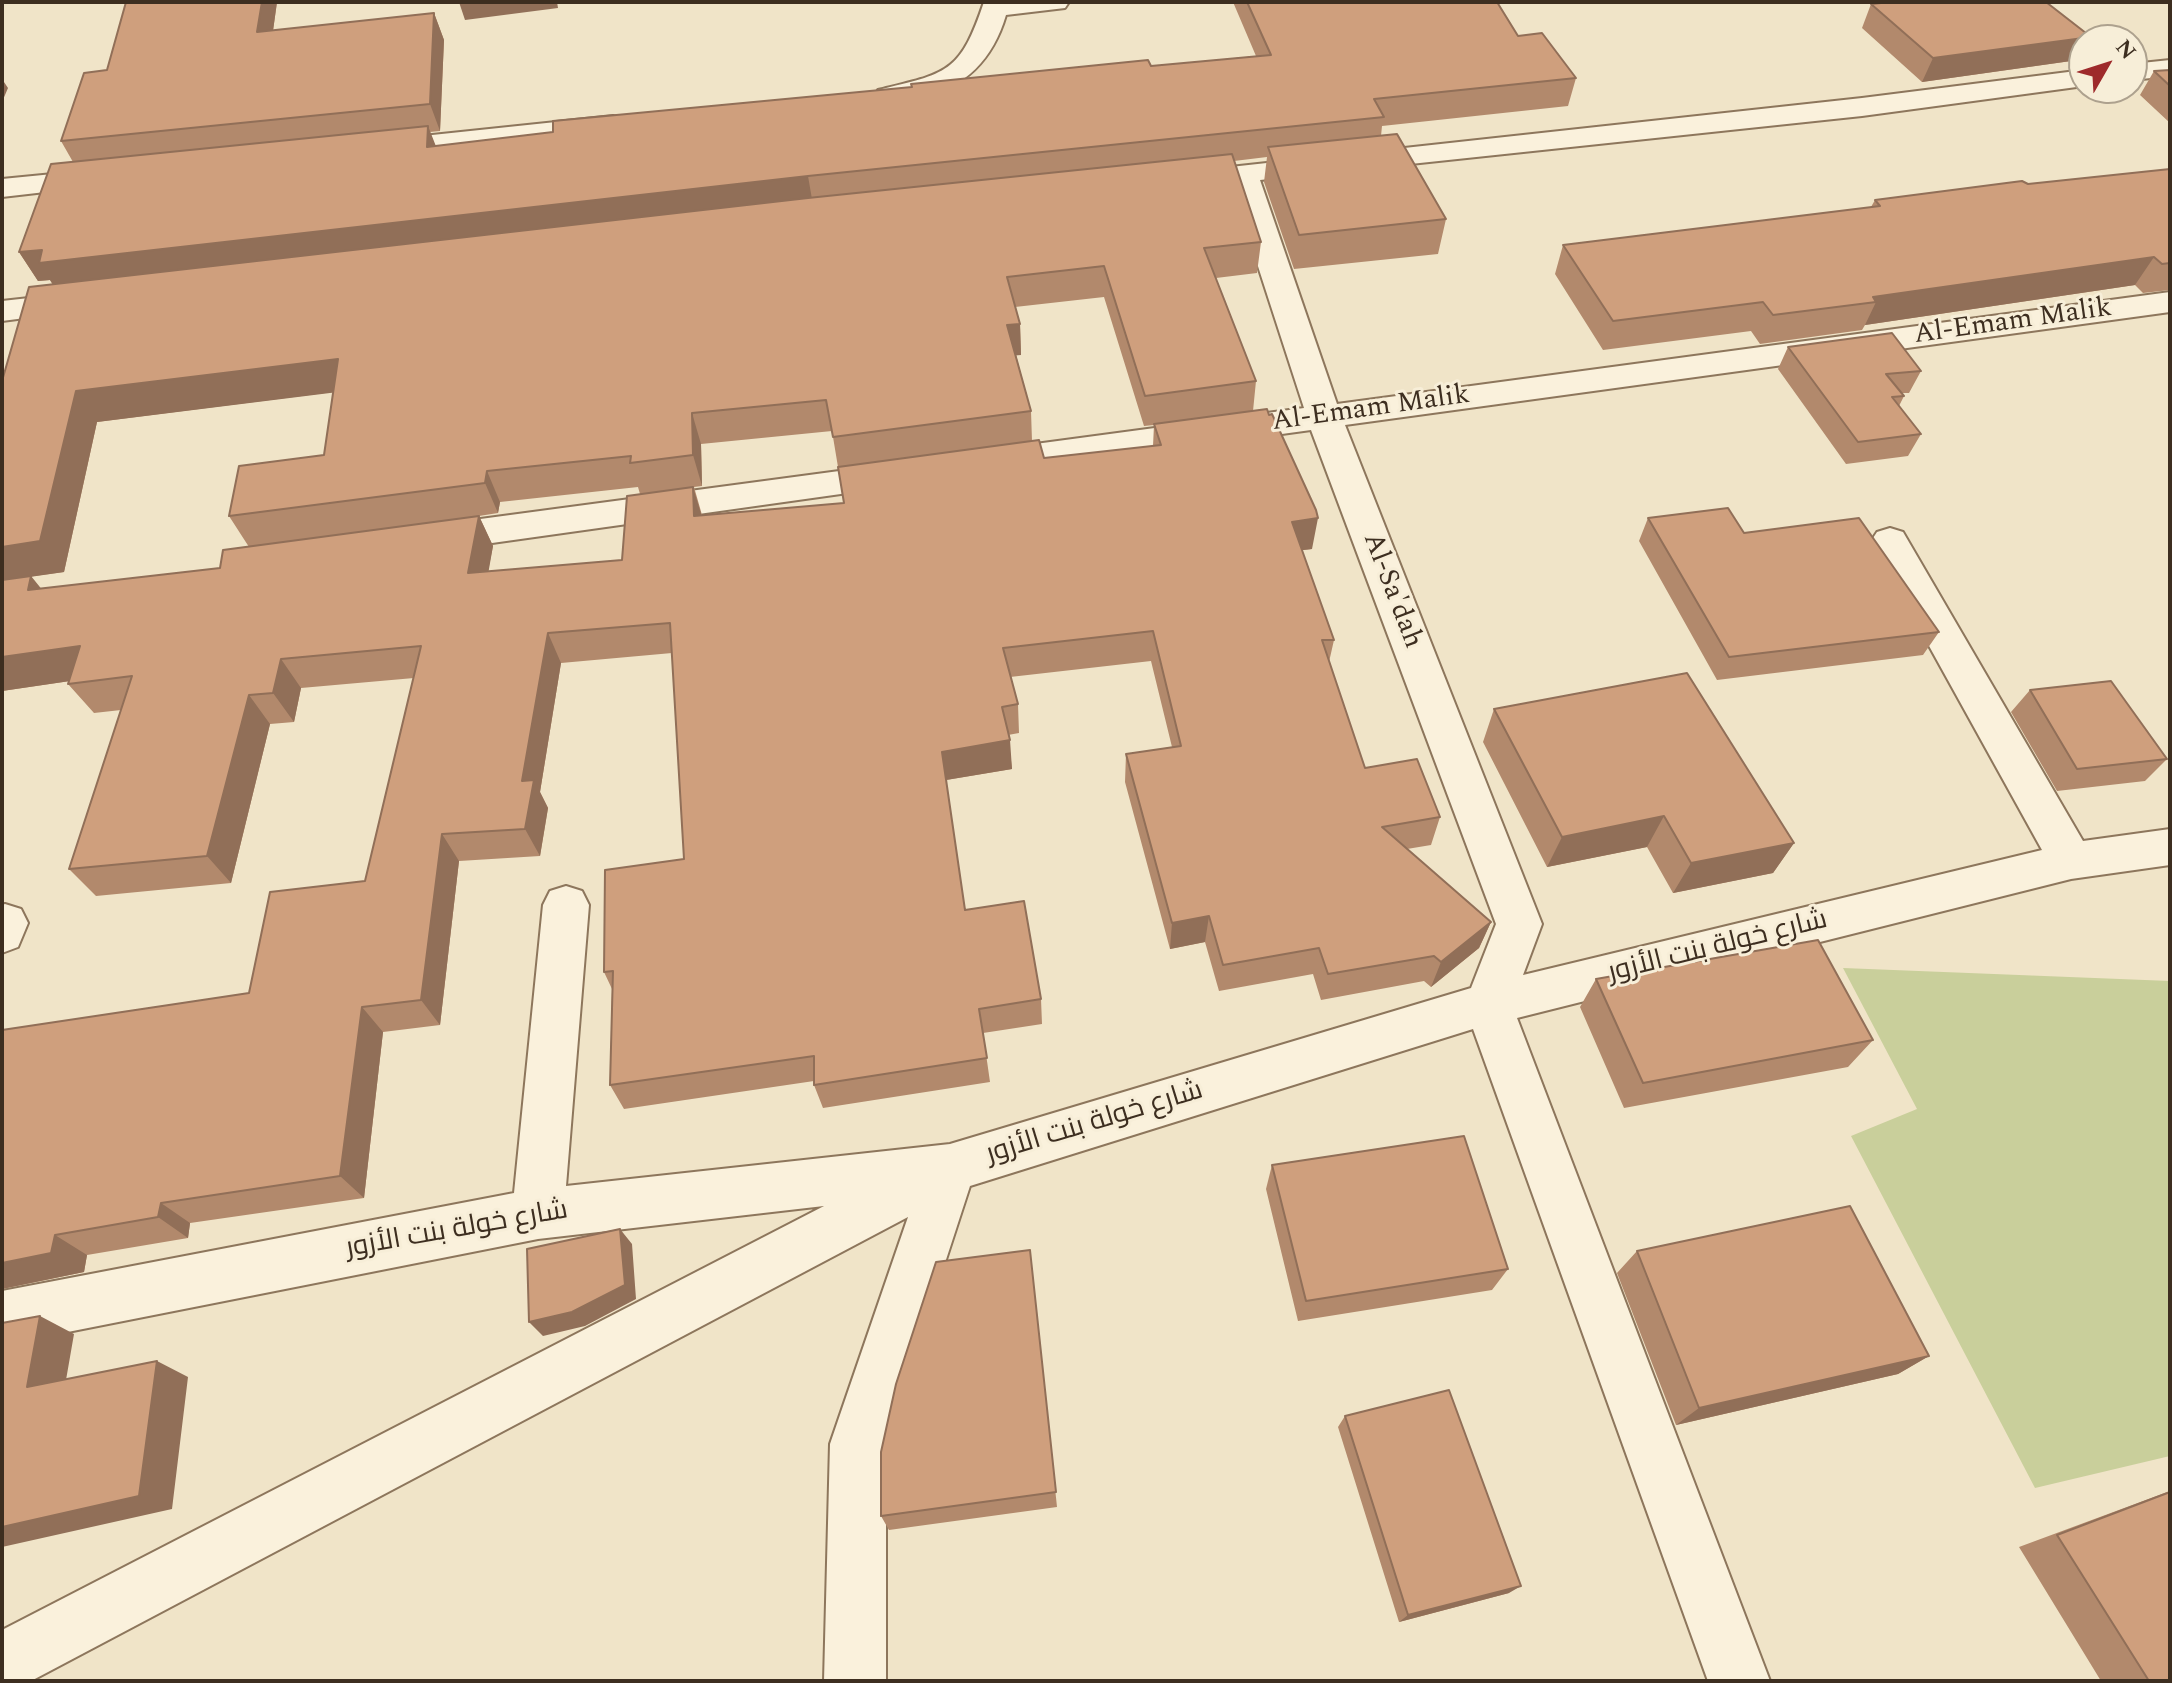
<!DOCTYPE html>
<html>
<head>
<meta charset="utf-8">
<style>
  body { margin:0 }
  #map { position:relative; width:2172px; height:1683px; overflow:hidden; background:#f0e4c8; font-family:Spectral,serif }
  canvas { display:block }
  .frame { position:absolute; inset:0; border:4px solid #3d2e20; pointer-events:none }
  .north { position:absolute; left:2068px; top:24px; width:80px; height:80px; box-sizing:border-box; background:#f7eed8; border:2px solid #ada18e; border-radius:50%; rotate:51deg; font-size:22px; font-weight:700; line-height:32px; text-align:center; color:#3d2e20 }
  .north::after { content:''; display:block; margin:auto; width:28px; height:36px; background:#9e2a2b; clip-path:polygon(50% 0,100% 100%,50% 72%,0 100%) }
</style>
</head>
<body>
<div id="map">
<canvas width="2172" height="1683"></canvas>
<div class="frame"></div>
<div class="north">N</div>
</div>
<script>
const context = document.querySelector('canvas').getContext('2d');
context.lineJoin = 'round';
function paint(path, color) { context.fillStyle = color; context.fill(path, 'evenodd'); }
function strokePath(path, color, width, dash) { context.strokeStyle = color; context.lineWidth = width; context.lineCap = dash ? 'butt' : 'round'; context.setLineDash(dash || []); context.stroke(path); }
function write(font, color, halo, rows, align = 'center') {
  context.font = font + ' Spectral,Cairo,serif'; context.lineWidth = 6; context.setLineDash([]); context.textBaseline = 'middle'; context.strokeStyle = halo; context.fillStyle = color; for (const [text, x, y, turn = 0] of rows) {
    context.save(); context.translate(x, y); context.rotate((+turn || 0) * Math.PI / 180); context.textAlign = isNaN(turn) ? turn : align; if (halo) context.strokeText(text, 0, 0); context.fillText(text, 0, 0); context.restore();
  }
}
const green = new Path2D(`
  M1843,968L2170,981V1456L2035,1488L1851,1136L1917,1109Z`);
const street = new Path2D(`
  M984,2H1069L1065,8L1006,15C993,59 966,87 921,98C907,102 892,106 878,102L874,96L878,90C947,73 960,74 984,2Z
  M2170,60V76L2132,80V64Z
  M2084,70V86L1862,116L1260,180L1337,404L2170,292V312L1345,425L1542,924L1523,975L2042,850L1871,541L1877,532L1890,528L1903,532L2083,841L2170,829V865L2071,879L1517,1018L1770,1681H1708L1473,1029L970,1186L886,1444V1681H824L830,1444L908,1217L31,1681H2V1630L824,1206L538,1239L2,1345V1291L514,1193L543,905L550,891L566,886L582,891L589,905L566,1186L950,1144L1471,988L1496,924L1311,430L983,475L970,472L965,463L970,454L983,451L1304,408L1231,183L1177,189L1166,186L1162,180L1166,174L1862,98Z
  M613,116L623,119L627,125L623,131L375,159L365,156L360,150L365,144L375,141Z
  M104,169L115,172L119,178L115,184L2,197V179Z
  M83,292L95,295L99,302L95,309L2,321V301Z
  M899,463L912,466L917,475L912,484L428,552L415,548L409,539L415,530L428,526Z
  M5,904L21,909L28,923L18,947L2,953V905Z`);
const wall = new Path2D(`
  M126,2H277L273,31L434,13L444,40L440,131L430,132L435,146L1151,66L1256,56L1233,2H1497L1518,36L1576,78L1568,106L1382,126L1381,136L1446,219L1438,254L1294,269L1264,182L1267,157L1234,161L1261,242L1257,273L1216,278L1256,381L1253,411L1312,549L1302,550L1334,640L1329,662L1365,768L1440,817L1431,845L1407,849L1491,922L1479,948L1431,987L1424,981L1321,1000L1313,974L1219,991L1205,942L1170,949L1125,782L1126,754L1172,747L1151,661L1010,677L1018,704L1019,733L1008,735L1012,769L946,780L965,910L1041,999L1042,1024L983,1033L990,1082L823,1108L814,1085V1081L624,1109L610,1085L612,989L604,972L684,859L672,653L561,663L540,792L548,808L540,856L459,861L440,1025L383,1032L364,1198L190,1223L188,1238L87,1255L84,1272L2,1289V1030L249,993L365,881L414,678L301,688L294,722L270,724L231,883L96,896L69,869L121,710L94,713L68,684L70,681L2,691V381L53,285L50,280L38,281L19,252L73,162L61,141L107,70ZM1104,297L1144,426L1154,425L1153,446L1044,458L1032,441L1031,411L1016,355H1021L1020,324L1015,307ZM333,392L324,455L229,516L249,547L220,568L41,589L27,577L64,572L97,422ZM832,431L844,503L702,515L694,487L702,486L701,444ZM638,487L640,494L622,560L488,571L493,546L479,516L498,513L500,502Z
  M1871,4L2091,37L2089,40H2084V49L2078,60L1922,82L1862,28Z
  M2170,70V123L2140,95L2154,71Z
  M2170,169V290L2143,293L2135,285L1865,325L1862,330L1760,344L1751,331L1603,350L1555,274L1563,245L1871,207L1875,200Z
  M1788,347L1921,371L1909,393H1902L1904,396L1899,406L1921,434L1908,456L1846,464L1778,369Z
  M1648,518L1744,533L1939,632L1923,655L1717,680L1639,541Z
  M2030,690L2167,759L2145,781L2057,791L2011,712Z
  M1494,709L1794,843L1773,873L1673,893L1647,847L1547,867L1483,742Z
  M1596,979L1873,1040L1848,1067L1624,1108L1580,1007Z
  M1272,1165L1508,1269L1492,1290L1298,1321L1266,1189Z
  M1030,1250L1057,1507L889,1530L881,1516Z
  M1637,1251L1929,1356L1898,1374L1676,1425L1617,1273Z
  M1345,1416L1509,1593L1399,1622L1338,1427Z
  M2170,1491V1681H2101L2019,1547Z`);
const shadedWall = new Path2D(`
  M262,2H277L269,59L257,32Z
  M459,2H557L558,8L465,20Z
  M434,13L444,40L440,131L430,104Z
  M2091,37L2089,40H2084V49L2078,60L1922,82L1933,58Z
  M2,79L8,88L2,102Z
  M428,126L439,154L427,147Z
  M808,176L813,205L58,292L50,280L38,281L19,252Z
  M2154,257L2135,285L1865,325L1876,302L1873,297Z
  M1020,324L1021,355L1009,356L1007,325Z
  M338,359L354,390L97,422L64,572L2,581V547L76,391Z
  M692,413L701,444L702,486L693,455Z
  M487,471L500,502L498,513L485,483Z
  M693,487L702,517L694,516Z
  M479,516L493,546L483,603L468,573Z
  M1318,518L1312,549L1287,552L1292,522Z
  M31,576L56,607L28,590Z
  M548,633L561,663L540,792L548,808L540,856L525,829L522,781Z
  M80,646L104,676L2,691V657Z
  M281,659L301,688L294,722L273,693Z
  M249,695L270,724L231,883L207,856Z
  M1010,740L1012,769L946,780L942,752Z
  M1664,816L1647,847L1547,867L1562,837Z
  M442,834L459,861L440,1025L421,1000Z
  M1794,843L1773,873L1673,893L1691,863Z
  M1209,916L1205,942L1170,949L1172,923Z
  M1491,922L1479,948L1431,987L1441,962Z
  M362,1007L383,1032L364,1198L340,1176Z
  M161,1203L190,1223L188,1238L158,1217Z
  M620,1229L632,1244L636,1299L585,1326L543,1336L529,1322Z
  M55,1235L87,1255L84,1272L2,1289V1263Z
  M40,1316L74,1334L62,1403L27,1387Z
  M1929,1356L1898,1374L1676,1425L1699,1408Z
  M157,1361L188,1377L172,1509L2,1547V1527Z
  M1521,1586L1509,1593L1399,1622L1408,1615Z`);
const building = new Path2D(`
  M126,2H262L257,32L434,13L430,104L61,141L84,73L107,70Z
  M1247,2H1497L1518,36L1542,33L1576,78L1374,99L1384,117L808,176L39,263L42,250L19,252L51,164L428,126L427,147L553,132V121L912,87L911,84L1148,60L1151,66L1271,55Z
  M1891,2H2046L2091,37L1933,58L1871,4Z
  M2170,70V86L2154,71Z
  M1397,134L1446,219L1299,235L1268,147Z
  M1232,154L1261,242L1204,248L1256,381L1145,396L1104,266L1007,277L1020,324L1007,325L1031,411L833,437L826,400L692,413L693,455L630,463L631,456L487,471L485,483L229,516L239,466L324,455L338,359L76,391L40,541L2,547V381L29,287L808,198Z
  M2170,169V263L2162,264L2154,257L1873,297L1876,302L1773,315L1763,302L1613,321L1563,245L1880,206L1875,200L2022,181L2028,184Z
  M1892,333L1921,371L1886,374L1904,396L1892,397L1921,434L1858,442L1788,347Z
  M1267,409L1269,415L1272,414L1316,510L1318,518L1292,522L1334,640H1322L1365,768L1417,759L1440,817L1382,827L1491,922L1441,962L1434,956L1328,974L1319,948L1223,965L1209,916L1172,923L1126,754L1181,746L1153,631L1003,648L1018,704L1002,707L1010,740L942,752L965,910L1024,901L1041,999L979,1009L987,1058L814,1085V1056L610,1085L613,971L604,972L605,870L684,859L670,623L548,633L522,781L534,780L525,829L442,834L421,1000L362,1007L340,1176L161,1203L158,1217L55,1235L51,1253L2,1263V1030L249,993L270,892L365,881L421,646L281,659L273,693L249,695L207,856L69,869L132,676L68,684L80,646L2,657V580L31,576L28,590L220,568L223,550L479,516L468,573L622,560L627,496L693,487L694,516L844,503L838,467L1039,440L1044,458L1161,445L1154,424Z
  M1728,508L1744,533L1859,518L1939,632L1729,657L1648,518Z
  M1687,673L1794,843L1691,863L1664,816L1562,837L1494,709Z
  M2111,681L2167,759L2077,769L2030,690Z
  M1818,940L1873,1040L1643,1083L1596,979Z
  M1464,1136L1508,1269L1306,1301L1272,1165Z
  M1850,1206L1929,1356L1699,1408L1637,1251Z
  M620,1229L625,1285L572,1312L529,1322L527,1249Z
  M1030,1250L1056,1492L881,1516V1452L896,1384L936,1262Z
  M40,1316L27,1387L157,1361L139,1496L2,1527V1323Z
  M1449,1390L1521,1586L1408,1615L1345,1416Z
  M2170,1492V1681H2149L2057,1535Z`);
const streetNames = [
  ["Al-Emam Malik",2013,323,-8],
  ["Al-Emam Malik",1371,410,-8],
  ["Al-Sa'dah",1391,591,69],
  ["شارع خولة بنت الأزور",1718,948,-14],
  ["شارع خولة بنت الأزور",1095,1124,-17],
  ["شارع خولة بنت الأزور",457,1231,-10]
];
paint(green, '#c9cf9b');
strokePath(street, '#8d765c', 4);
paint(street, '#faf1dc');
paint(wall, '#b2896c');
paint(shadedWall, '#916f58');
paint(building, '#cf9f7d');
strokePath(building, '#916f58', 2);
write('28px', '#3d2e20', '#f7eed8', streetNames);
</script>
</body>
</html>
